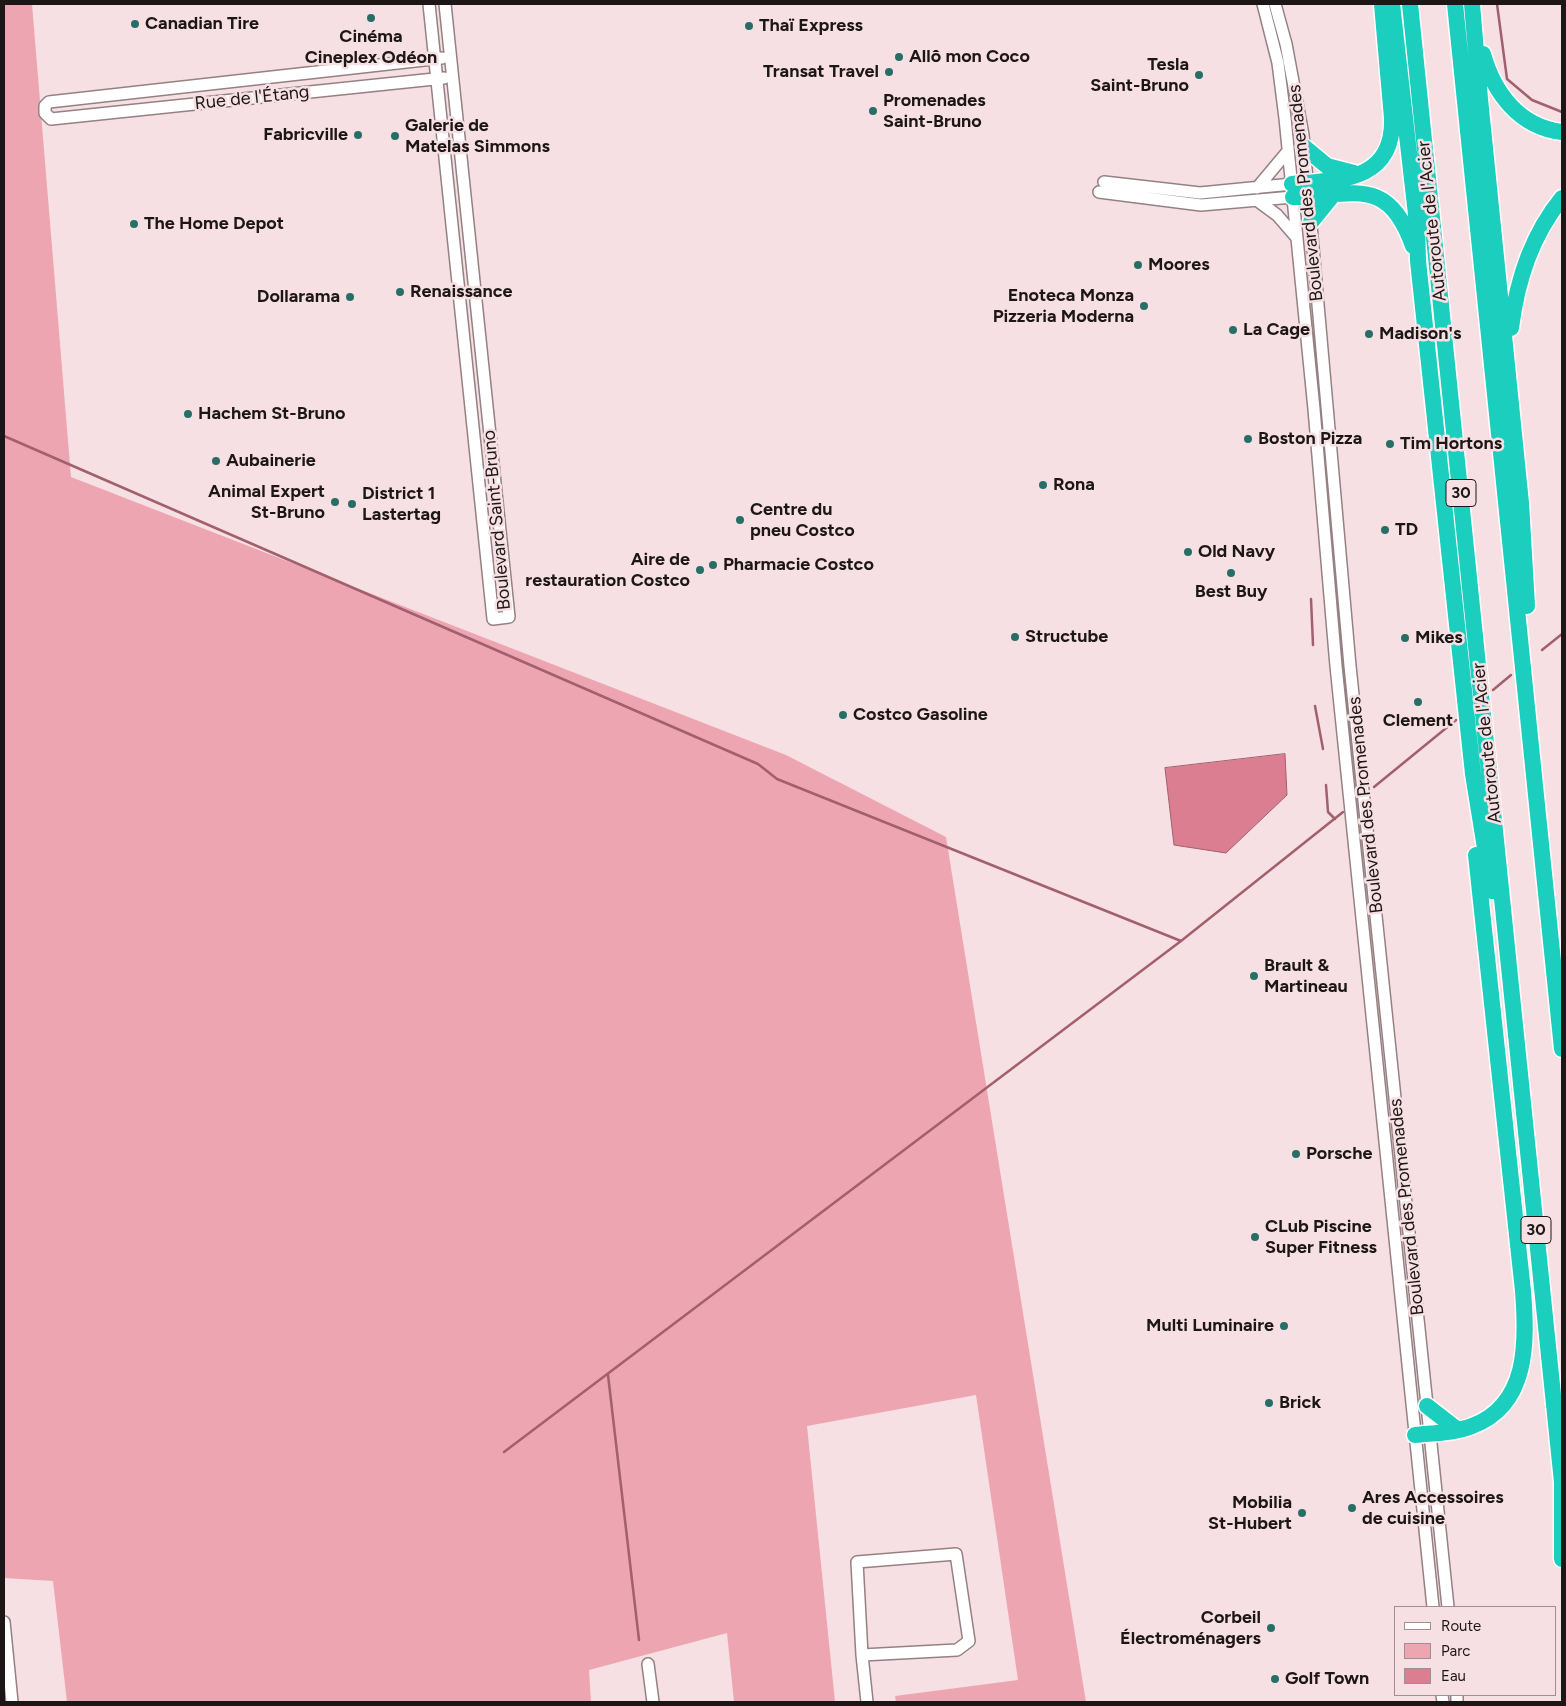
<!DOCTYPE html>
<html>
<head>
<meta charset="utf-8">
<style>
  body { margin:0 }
  #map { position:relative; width:1566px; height:1706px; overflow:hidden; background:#f6e0e3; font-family:Figtree,sans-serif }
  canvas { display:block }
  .frame { position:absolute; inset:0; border:5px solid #1d1617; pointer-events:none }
  .legend { position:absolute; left:1394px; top:1606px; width:162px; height:90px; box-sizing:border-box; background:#f6e0e3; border:1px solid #9f8f91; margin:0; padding:6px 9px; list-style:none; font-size:15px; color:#1d1617 }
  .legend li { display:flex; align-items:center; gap:10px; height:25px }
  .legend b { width:25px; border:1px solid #9f8f91 }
</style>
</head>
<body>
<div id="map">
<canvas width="1566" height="1706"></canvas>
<div class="frame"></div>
<ul class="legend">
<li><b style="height:6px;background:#fff"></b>Route</li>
<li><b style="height:14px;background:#eea5b2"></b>Parc</li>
<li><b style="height:14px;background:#db7e91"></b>Eau</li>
</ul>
</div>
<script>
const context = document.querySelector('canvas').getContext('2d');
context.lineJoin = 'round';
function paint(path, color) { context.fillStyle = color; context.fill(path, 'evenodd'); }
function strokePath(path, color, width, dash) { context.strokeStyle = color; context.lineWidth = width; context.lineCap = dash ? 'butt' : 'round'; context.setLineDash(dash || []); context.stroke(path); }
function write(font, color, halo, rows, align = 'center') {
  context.font = font + ' Figtree,sans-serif'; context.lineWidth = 5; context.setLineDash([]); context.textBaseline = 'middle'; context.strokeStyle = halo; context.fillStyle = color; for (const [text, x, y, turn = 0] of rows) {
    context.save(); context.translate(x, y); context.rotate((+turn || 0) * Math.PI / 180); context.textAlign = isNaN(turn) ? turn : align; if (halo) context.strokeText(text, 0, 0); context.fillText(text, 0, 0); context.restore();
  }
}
const green = new Path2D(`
  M4,4H32L71,477L786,755L946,837L1086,1702H896L895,1696L1018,1680L976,1395L807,1426L835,1702H734L727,1633L589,1670L591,1702H67L53,1581L4,1578Z`);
const water = new Path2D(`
  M1285,754L1287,795L1226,853L1174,845L1165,768Z`);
const stream = new Path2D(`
  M1497,4L1507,79L1532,100L1562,112
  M4,436L758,764L777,779L1181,941
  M1311,599L1313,645
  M1542,650L1562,634
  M1493,690L1511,675
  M1315,706L1323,749
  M1326,785L1328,812L1335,819
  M1374,787L1456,720
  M608,1375L639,1640
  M504,1452L1181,941L1343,812`);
const minor = new Path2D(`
  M429,4L493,619L509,617L445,4
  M1263,4L1278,63L1285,118L1314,409L1336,666L1433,1607
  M1275,4L1286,44L1303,135L1350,666L1448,1607
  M442,58L49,102L45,106V113L51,119L444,78
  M1104,182L1200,193L1292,184
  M1257,188L1288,151
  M1099,192L1201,205L1293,197
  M1258,201L1277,215L1297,238
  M4,1622L12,1702
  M862,1655L957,1650L969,1641L956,1554L857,1562L862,1655L867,1702
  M648,1664L653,1702
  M1442,1695L1443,1702
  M1457,1695V1702`);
const highway = new Path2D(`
  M1392,4L1417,223L1418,261L1473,774L1492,891
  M1410,4L1562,1482
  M1455,4L1562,1049
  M1472,4L1480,99L1521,503L1527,606
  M1483,54C1494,93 1519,127 1562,132
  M1304,147L1327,166L1354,173
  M1292,184C1339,180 1394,182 1392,118L1382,4
  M1293,197C1354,196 1388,175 1413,246
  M1311,222L1333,195
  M1511,328C1517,280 1531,236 1562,198
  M1427,1406L1458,1430
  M1415,1435C1434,1433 1455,1433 1472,1426C1529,1405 1527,1341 1523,1291L1476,855
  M1562,1478V1559`);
const markers = [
  [371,18,5,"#266e66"],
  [135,24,5,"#266e66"],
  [749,26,5,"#266e66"],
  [899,57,5,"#266e66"],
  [889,72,5,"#266e66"],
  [1199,75,5,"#266e66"],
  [873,111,5,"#266e66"],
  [358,135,5,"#266e66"],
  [395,136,5,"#266e66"],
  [134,224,5,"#266e66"],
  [1138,265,5,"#266e66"],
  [400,292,5,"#266e66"],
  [350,297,5,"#266e66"],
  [1144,306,5,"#266e66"],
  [1233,330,5,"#266e66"],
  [1369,334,5,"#266e66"],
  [188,414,5,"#266e66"],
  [1248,439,5,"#266e66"],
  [1390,444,5,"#266e66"],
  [216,461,5,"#266e66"],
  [1043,485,5,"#266e66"],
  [335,502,5,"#266e66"],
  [352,504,5,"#266e66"],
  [740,520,5,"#266e66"],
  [1385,530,5,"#266e66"],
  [1188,552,5,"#266e66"],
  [713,565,5,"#266e66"],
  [700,570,5,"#266e66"],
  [1231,573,5,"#266e66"],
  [1015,637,5,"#266e66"],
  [1405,638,5,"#266e66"],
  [1418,702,5,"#266e66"],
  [843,715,5,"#266e66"],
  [1254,976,5,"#266e66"],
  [1296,1154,5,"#266e66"],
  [1255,1237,5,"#266e66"],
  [1284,1326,5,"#266e66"],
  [1269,1403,5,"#266e66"],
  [1352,1508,5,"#266e66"],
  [1302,1513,5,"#266e66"],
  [1271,1628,5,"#266e66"],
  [1275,1679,5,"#266e66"]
];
const shields = [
  [1461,493,30],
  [1536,1230,30]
];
const shieldNames = [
  ["30",1461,493],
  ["30",1536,1230]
];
const poiNames = [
  ["Canadian Tire",145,24],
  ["Thaï Express",759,26],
  ["Cinéma",371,37,"center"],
  ["Cineplex Odéon",371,58,"center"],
  ["Allô mon Coco",909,57],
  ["Tesla",1189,65,"right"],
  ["Saint-Bruno",1189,86,"right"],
  ["Transat Travel",879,72,"right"],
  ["Promenades",883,101],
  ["Saint-Bruno",883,122],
  ["Galerie de",405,126],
  ["Matelas Simmons",405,147],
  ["Fabricville",348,135,"right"],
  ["The Home Depot",144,224],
  ["Moores",1148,265],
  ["Renaissance",410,292],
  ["Enoteca Monza",1134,296,"right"],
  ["Pizzeria Moderna",1134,317,"right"],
  ["Dollarama",340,297,"right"],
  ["La Cage",1243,330],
  ["Madison's",1379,334],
  ["Hachem St-Bruno",198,414],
  ["Boston Pizza",1258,439],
  ["Tim Hortons",1400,444],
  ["Aubainerie",226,461],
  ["Rona",1053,485],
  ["Animal Expert",325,492,"right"],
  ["St-Bruno",325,513,"right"],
  ["District 1",362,494],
  ["Lastertag",362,515],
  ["Centre du",750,510],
  ["pneu Costco",750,531],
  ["TD",1395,530],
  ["Old Navy",1198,552],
  ["Aire de",690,560,"right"],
  ["restauration Costco",690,581,"right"],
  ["Pharmacie Costco",723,565],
  ["Best Buy",1231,592,"center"],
  ["Structube",1025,637],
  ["Mikes",1415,638],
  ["Costco Gasoline",853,715],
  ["Clement",1418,721,"center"],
  ["Brault &",1264,966],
  ["Martineau",1264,987],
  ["Porsche",1306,1154],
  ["CLub Piscine",1265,1227],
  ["Super Fitness",1265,1248],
  ["Multi Luminaire",1274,1326,"right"],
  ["Brick",1279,1403],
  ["Ares Accessoires",1362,1498],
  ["de cuisine",1362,1519],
  ["Mobilia",1292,1503,"right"],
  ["St-Hubert",1292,1524,"right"],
  ["Corbeil",1261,1618,"right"],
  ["Électroménagers",1261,1639,"right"],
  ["Golf Town",1285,1679]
];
const streetNames = [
  ["Rue de l'Étang",252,98,-6],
  ["Boulevard des Promenades",1306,193,-96],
  ["Autoroute de l'Acier",1432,221,-96],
  ["Boulevard Saint-Bruno",497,520,-95],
  ["Autoroute de l'Acier",1487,743,-96],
  ["Boulevard des Promenades",1366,805,-96],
  ["Boulevard des Promenades",1407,1207,-96]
];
paint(green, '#eea5b2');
paint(water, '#db7e91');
strokePath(water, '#a25f6c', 1);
strokePath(stream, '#a25f6c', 2.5);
strokePath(minor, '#958184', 14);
strokePath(highway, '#fff', 19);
strokePath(minor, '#fff', 11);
strokePath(highway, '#1ccebe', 16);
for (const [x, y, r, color] of markers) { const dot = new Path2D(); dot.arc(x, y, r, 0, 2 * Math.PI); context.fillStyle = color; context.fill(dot); strokePath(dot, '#f6e0e3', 2); }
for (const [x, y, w] of shields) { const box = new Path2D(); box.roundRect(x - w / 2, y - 13.5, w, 27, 4); context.fillStyle = '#f6e0e3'; context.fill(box); strokePath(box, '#1d1617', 1); }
write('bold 16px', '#1d1617', null, shieldNames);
write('bold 18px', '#1d1617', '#f6e0e3', poiNames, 'left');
write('18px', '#1d1617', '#f6e0e3', streetNames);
</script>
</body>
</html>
